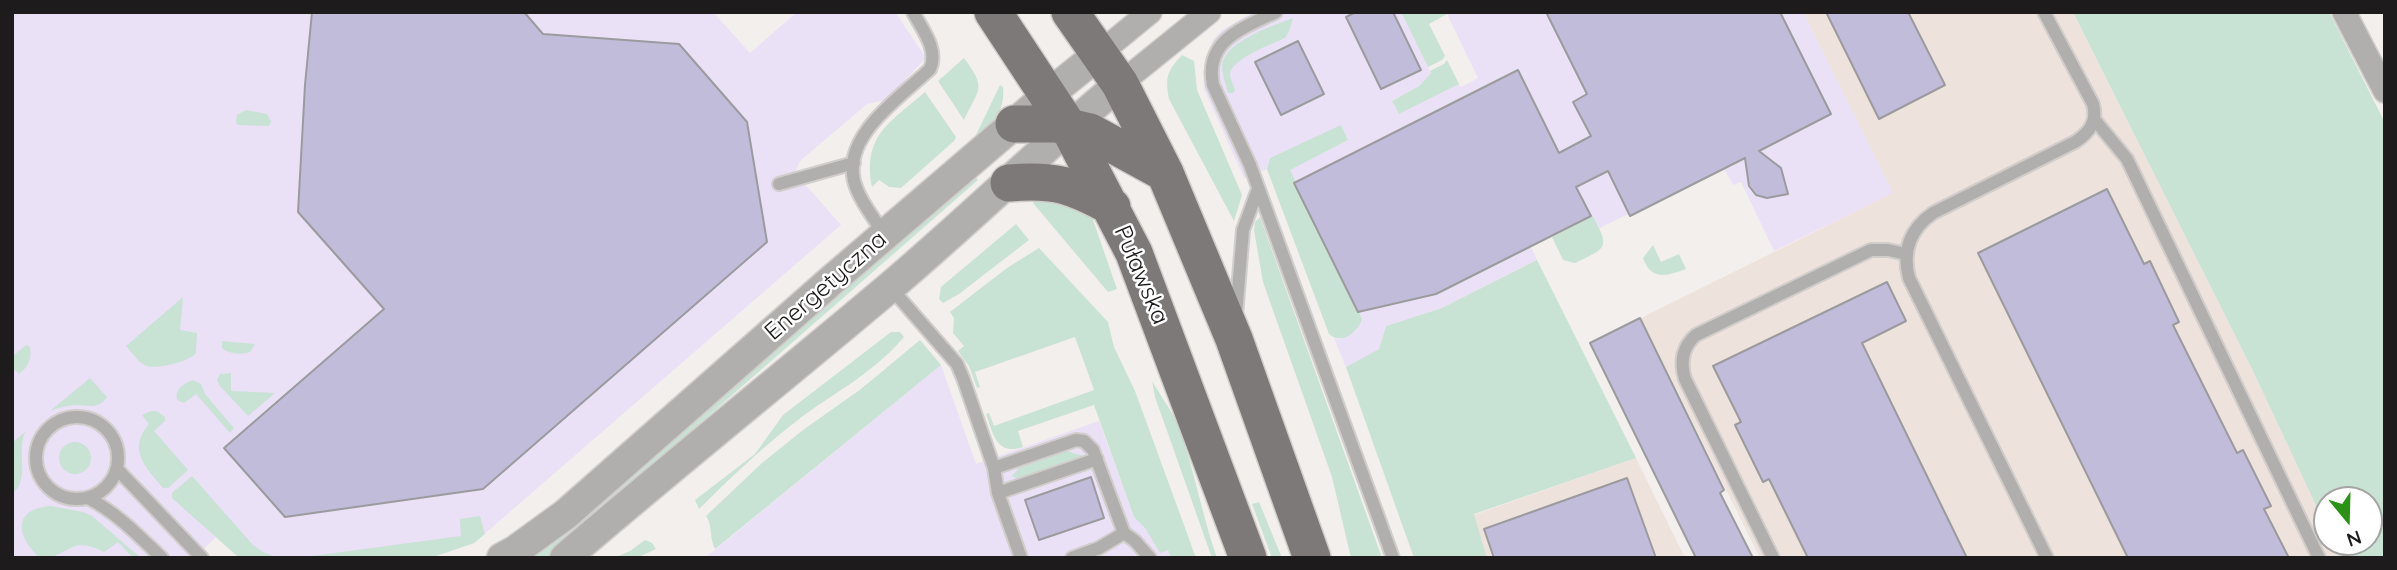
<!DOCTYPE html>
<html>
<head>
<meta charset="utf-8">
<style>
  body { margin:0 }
  #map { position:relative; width:2397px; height:570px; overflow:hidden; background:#f3efed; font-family:Quicksand,sans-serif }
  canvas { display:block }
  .frame { position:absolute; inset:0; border:14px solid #1d1b1b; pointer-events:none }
  .north { position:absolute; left:2313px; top:486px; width:70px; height:70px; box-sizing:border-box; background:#fff; border:2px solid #a5a4a4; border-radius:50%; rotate:161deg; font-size:19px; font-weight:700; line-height:28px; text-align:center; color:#1d1b1b }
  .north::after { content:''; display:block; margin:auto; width:24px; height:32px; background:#2a9215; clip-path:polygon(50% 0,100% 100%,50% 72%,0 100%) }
</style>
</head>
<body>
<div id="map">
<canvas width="2397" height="570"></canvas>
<div class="frame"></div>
<div class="north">N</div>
</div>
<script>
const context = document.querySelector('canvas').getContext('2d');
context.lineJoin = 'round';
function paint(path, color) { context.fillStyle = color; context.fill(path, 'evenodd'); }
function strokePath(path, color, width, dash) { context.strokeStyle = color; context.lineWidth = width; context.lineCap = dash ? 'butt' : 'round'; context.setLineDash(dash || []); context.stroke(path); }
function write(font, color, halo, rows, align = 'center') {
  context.font = font + ' Quicksand,sans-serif'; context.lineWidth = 5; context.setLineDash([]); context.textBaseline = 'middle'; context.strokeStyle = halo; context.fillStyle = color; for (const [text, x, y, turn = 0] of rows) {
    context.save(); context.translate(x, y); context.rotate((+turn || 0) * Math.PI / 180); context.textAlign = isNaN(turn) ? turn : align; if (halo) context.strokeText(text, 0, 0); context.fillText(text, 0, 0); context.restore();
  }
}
const commercial = new Path2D(`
  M12,12H713L750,53L797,12H895L926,58L886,100L867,104L800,161L795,173L841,225L474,543L430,558H241L216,537L194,558H12Z
  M1253,12H1401L1431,73L1419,86L1392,101L1399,114L1459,84L1461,87L1478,78L1446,12H1803L1894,193L1774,251L1741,182L1733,185L1723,167L1600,228L1593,216L1531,247L1537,260L1442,308L1386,326L1379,349L1346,367L1334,338L1339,339L1356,331L1362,319L1289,169L1348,140L1341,126L1270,158L1267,169L1244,178L1204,89L1203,72L1213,40L1222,30Z
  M941,365L976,464L1099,421L1134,517L1145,528L1160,553L1168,550L1171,558H705Z`);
const built = new Path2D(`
  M1803,12H2073L2253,371L2327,529V542H2333L2340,558H1760L1641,318L1893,193Z
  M1636,458L1685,558H1487L1474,515Z`);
const green = new Path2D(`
  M1401,12H1446L1447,14L1429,24L1445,56L1442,60L1428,67Z
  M2073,12H2329L2385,123V558H2340L2333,542H2369V500H2327V529L2253,371Z
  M1293,18L1289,31L1285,38C1272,44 1231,59 1230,74C1230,79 1234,86 1235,90L1233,93H1228C1226,85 1222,74 1222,66C1224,41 1273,26 1293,18Z
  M1182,55L1194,61L1197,90L1242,195L1234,221L1169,99C1165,77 1167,71 1182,55Z
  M964,58C987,89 979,88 964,120L938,81Z
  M1447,60L1459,84L1399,114L1392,101L1419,86L1431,73L1430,71L1444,64Z
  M1000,85L1003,87C1005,111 994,123 978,139L976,135Z
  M925,92L956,137L954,141L901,188L889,187L879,180L872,187C862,135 891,122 925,92Z
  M246,110L267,114L271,121L269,126L238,125L236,121L237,115Z
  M1341,125L1348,140L1290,170L1362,319C1358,333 1341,345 1329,334L1267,169L1270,158Z
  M974,175L978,180L546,558H528Z
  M1044,195L1082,205L1093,220L1117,289L1108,292L1033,203Z
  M1593,216C1610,248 1607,248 1575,263L1563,260L1552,237Z
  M1260,217L1382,558H1351L1332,477L1263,282L1254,230L1255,222Z
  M1016,224L1029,240L959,294L943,303L939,299L941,287Z
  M1653,245L1661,262L1679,254L1686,269C1667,276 1651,281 1643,258Z
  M1039,248L1108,322L1114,347L1135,391L1196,558H1171L1168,550L1160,553L1145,528L1134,517L1094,405L1018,431L1023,447C996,456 993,433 986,414L989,413L994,426L1094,390L1075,337L975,372L980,387L977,388L969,366L958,351L964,346L953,333L954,318L950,312L1007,268Z
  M1537,260L1636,458L1474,514L1487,558H1414L1346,367L1379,349L1386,326L1442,308Z
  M183,297L180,330L197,333L196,353C189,362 158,369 147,366C139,364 132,352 126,346Z
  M891,332H900L904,337C874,372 839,390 803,416C766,444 732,476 699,509L695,500L755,454L783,415Z
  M920,340L941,365L715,549C709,538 713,526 706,516L762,463L803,430L861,389Z
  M222,341L255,344L250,352C241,355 229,354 222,348Z
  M26,345L30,347C32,359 29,366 19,374L12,367V353L14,355Z
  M231,373V391L275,393L248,416L219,385L217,380L220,374Z
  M90,378L107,397C97,411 88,404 74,405C65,406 58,408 50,411Z
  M193,380L201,384L205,394L234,428L230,433L196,394L184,403L177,400C175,388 183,384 193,380Z
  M1152,381C1160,395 1170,408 1177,423C1194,466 1201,513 1217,558H1212L1155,397Z
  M151,411H157L165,417V421L154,431L188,470L168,488H163C145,466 127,450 149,424L142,415Z
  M25,432C16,453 31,479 12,494V443Z
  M59 458a16 16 0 1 1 32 0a16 16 0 1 1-32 0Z
  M1067,451L1084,456L1024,477L1016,478L1012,476L1019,468Z
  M192,476L253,545L263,552L279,558H241L237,556L172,498V493Z
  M1259,502L1282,558H1272L1252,504Z
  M51,506L83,512L92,516L141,558H133L118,542L104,552C68,534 71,558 40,558C16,536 12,509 51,506Z
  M480,516L485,534L474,543L430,558H297L461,536L460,519Z
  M645,540L652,543L656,549L637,558H614L630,551Z`);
const building = new Path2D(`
  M312,12H524L543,34L679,44L747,122L767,242L483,489L285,517L224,448L384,309L298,212L305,85Z
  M1356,12H1393L1421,70L1381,89L1346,17Z
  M1546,12H1780L1831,114L1759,151L1781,168L1788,194L1767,198L1756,195L1749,186L1745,158L1630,216L1608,171L1576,187L1591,216L1436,294L1358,312L1294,183L1518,70L1559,153L1591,136L1573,102L1587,94Z
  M1826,12H1908L1945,85L1879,119Z
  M1298,41L1324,94L1281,115L1255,62Z
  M2107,189L2144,264L2150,261L2179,322L2173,325L2237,453L2243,450L2271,506L2264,509L2289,558H2128L1978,253Z
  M1887,282L1906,321L1862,343L1967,558H1808L1769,479L1763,482L1735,425L1741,422L1713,366Z
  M1640,318L1724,490L1720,493L1753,558H1696L1590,343Z
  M1091,477L1104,518L1039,540L1025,500Z
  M1627,478L1656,558H1494L1484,529Z`);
const service = new Path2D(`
  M1276,12C1243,28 1204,40 1213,85L1250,165L1393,558
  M2044,12L2093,104C2098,122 2089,133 2075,142L1933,213C1910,229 1902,251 1909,278L2047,558
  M2094,119L2127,159L2319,558
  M779,184L854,163
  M884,234C874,218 859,200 854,181C843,134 901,97 930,69C939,50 922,29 913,12
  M890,287L957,364L963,378L994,468L998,493L1021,558
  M1236,315L1243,230L1258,189
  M36 458a41 41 0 1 1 82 0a41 41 0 1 1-82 0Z
  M994,468L1076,440L1084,441L1093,450L1124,533L1135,541L1150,558
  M117,469L202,558
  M998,493L1097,459
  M88,498C117,513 138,535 162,558
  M1072,558L1099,548L1124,533
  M1773,558L1685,379C1680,362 1682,347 1696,335L1871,250H1888L1906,254`);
const minor = new Path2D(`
  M2344,12L2385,91
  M1100,53L1150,12
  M1120,84L1209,12`);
const tertiary = new Path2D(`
  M502,558L515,551L566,514L832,280L1048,95L1100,53
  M565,558C672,466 782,378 890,287C968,221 1041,149 1120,84`);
const primary = new Path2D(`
  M993,12L1068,126L1134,253L1248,558
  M1070,12L1120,84L1165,173L1234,339L1312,558
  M1014,124H1056L1090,132L1165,173
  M1009,183C1055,179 1072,185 1112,207`);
const streetNames = [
  ["Puławska",1141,275,67],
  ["Energetyczna",826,286,-41]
];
paint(commercial, '#eae1f7');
paint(built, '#eee2dc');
paint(green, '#c8e2d4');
paint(building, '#c2bcdb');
strokePath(building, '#9b9b9e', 2);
strokePath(service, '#d1cdcb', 16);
strokePath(minor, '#d1cdcb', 26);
strokePath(tertiary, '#d1cdcb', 33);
strokePath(primary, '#d1cdcb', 40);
strokePath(service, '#b1afae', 12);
strokePath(minor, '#b1afae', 23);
strokePath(tertiary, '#b1afae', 30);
strokePath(primary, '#7c7978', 37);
write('24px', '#1d1b1b', '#fff', streetNames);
</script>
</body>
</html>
